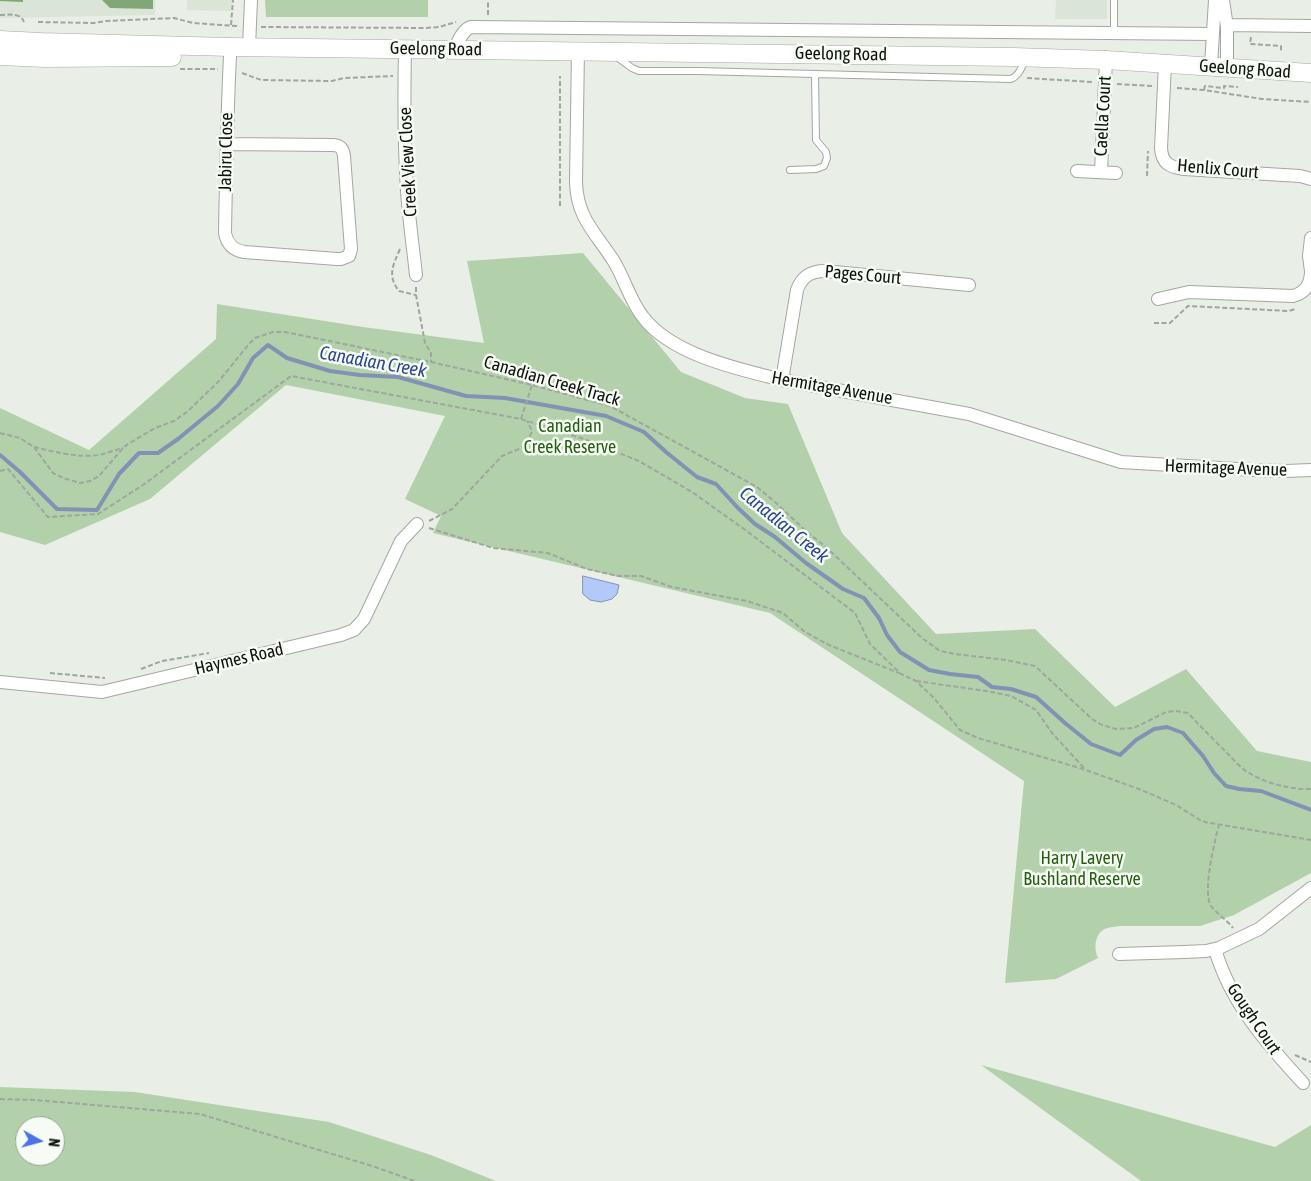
<!DOCTYPE html>
<html>
<head>
<meta charset="utf-8">
<style>
  body { margin:0 }
  #map { position:relative; width:1311px; height:1181px; overflow:hidden; background:#e9efe7; font-family:"Asap Condensed",sans-serif }
  canvas { display:block }
  .north { position:absolute; left:15px; top:1116px; width:50px; height:50px; box-sizing:border-box; background:#f6fcf4; border:1px solid #9a9f99; border-radius:50%; rotate:97deg; font-size:14px; font-weight:700; line-height:20px; text-align:center; color:#111311 }
  .north::after { content:''; display:block; margin:auto; width:18px; height:22px; background:#4a73e6; clip-path:polygon(50% 0,100% 100%,50% 72%,0 100%) }
</style>
</head>
<body>
<div id="map">
<canvas width="1311" height="1181"></canvas>
<div class="north">N</div>
</div>
<script>
const context = document.querySelector('canvas').getContext('2d');
context.lineJoin = 'round';
function paint(path, color) { context.fillStyle = color; context.fill(path, 'evenodd'); }
function strokePath(path, color, width, dash) { context.strokeStyle = color; context.lineWidth = width; context.lineCap = dash ? 'butt' : 'round'; context.setLineDash(dash || []); context.stroke(path); }
function write(font, color, halo, rows, align = 'center') {
  context.font = font + ' "Asap Condensed",sans-serif'; context.lineWidth = 5; context.setLineDash([]); context.textBaseline = 'middle'; context.strokeStyle = halo; context.fillStyle = color; for (const [text, x, y, turn = 0] of rows) {
    context.save(); context.translate(x, y); context.rotate((+turn || 0) * Math.PI / 180); context.textAlign = isNaN(turn) ? turn : align; if (halo) context.strokeText(text, 0, 0); context.fillText(text, 0, 0); context.restore();
  }
}
const built = new Path2D(`
  M0,0H155V15L0,18Z
  M187,0H232L231,11L187,10Z
  M1056,0H1107V19H1055Z`);
const green = new Path2D(`
  M265,0H428V17H266Z
  M583,253L681,372L745,398L788,404L842,533L936,634L1035,629L1115,707L1186,669L1257,751L1311,762V873L1234,915L1200,926H1120C1115,927 1107,927 1103,930C1094,936 1094,950 1098,958L1056,979L1005,983L1024,781L770,613L433,533L441,516L405,499L445,416L286,385L150,499L45,545L0,532V408L89,450L216,339L217,304L363,327L484,343L467,261Z
  M981,1065L1275,1147L1311,1125V1181H1141Z
  M0,1087L135,1092L329,1122L431,1155L496,1181H0ZM25,1126H55V1156H25Z`);
const water = new Path2D(`
  M583,576L619,585L617,594L612,599L601,602L590,600L583,594Z`);
const stream = new Path2D(`
  M0,455L20,472L57,509L97,510L119,474L139,453H158L178,439L218,406L238,384L253,358L268,345L287,358L330,371L360,375L398,377L466,396L505,398L606,416L644,432L666,452L697,477L716,484L738,508L755,524L775,537L806,563L843,589L864,598L879,618L887,635L900,652L929,670L950,674L978,677L992,687L1011,689L1036,697L1065,723L1091,744L1120,755L1136,740L1154,729L1167,727L1183,733L1203,756L1214,773L1226,786L1239,789L1261,791L1311,810`);
const path = new Path2D(`
  M0,15C9,15 20,12 24,22
  M488,15V0
  M38,22L94,23L106,21L174,18L193,23L237,26
  M231,25L233,0
  M261,27L425,28L439,27L456,22
  M1251,37L1250,44L1281,46V51
  M180,69H218
  M242,73L261,80L332,81L344,78L393,76
  M1027,78L1092,82
  M1117,84L1152,86
  M1177,88L1204,90L1262,99L1311,102
  M1204,90L1205,86L1224,88V86L1238,87
  M1147,176L1148,151
  M560,206V76
  M400,249C393,265 387,276 399,291L416,295
  M416,287V295L425,343L431,353V362
  M1154,323H1170L1188,306L1289,311L1295,309
  M521,419L532,385
  M0,433L20,438L34,447L53,473L63,478L80,483L90,481L99,476L123,448L128,444L155,428L174,421L187,412L219,381L249,344L255,338L273,332H285L431,362L532,385L610,406L757,487L775,502L807,532L826,547L922,638L940,651L955,654L1006,660L1035,666L1092,719L1102,725L1116,729L1134,728L1166,712L1176,711L1188,713C1200,726 1213,739 1226,752C1231,757 1236,763 1242,768C1259,782 1290,790 1311,789
  M34,447C55,452 78,458 99,455C107,453 115,450 123,448
  M0,471L8,469L48,517L98,514L143,485L291,376L521,419L584,439L639,461L692,492L744,529L855,613L870,644L901,674L916,681L934,698L960,730L978,738L1083,769L1139,789L1176,805L1200,820L1205,822L1311,840
  M429,521L452,509L502,456L526,446L532,431L527,421
  M429,528L493,548L548,553L587,569L618,576H641L672,587L747,601L783,613L805,632L829,645L899,673
  M141,669L162,661L209,653
  M50,673L105,678
  M916,681L986,691L1011,696L1036,710L1052,733L1084,768
  M1219,824C1215,841 1202,891 1211,906C1217,914 1227,920 1233,928
  M1295,1055L1311,1062
  M0,1099L35,1100L200,1114L372,1166L415,1181`);
const lane = new Path2D(`
  M1114,0V33
  M617,57L632,68L639,71H698L1010,79C1019,77 1022,66 1026,58
  M790,170L816,169L824,166L827,158L826,152L816,140L815,74`);
const street = new Path2D(`
  M1223,0L1227,27V67
  M1227,25L1311,26
  M249,47L251,0
  M405,49C404,96 404,144 407,191C409,219 413,247 416,275
  M454,49C459,41 462,30 471,27L1212,34
  M578,50L576,182C577,218 595,232 613,260C624,277 630,301 643,317C672,355 738,369 782,380L969,414L1121,462L1254,470L1286,471L1311,470
  M1165,64L1161,148C1162,164 1170,167 1184,169L1300,176L1311,179
  M1211,66L1215,0
  M226,144L332,145C340,145 343,148 344,156L351,249L349,256L341,259H337L244,252C233,250 227,244 225,233C226,174 227,115 230,56
  M1077,171L1116,173
  M1101,172L1106,60
  M1311,238L1309,256L1311,271
  M1158,299L1189,292L1293,296C1305,293 1310,285 1311,273
  M782,380L797,290C802,276 811,271 825,271L969,285
  M0,682L102,692L341,635L354,630L364,619L401,541L417,524
  M1215,949C1230,1002 1267,1044 1303,1083
  M1119,954L1184,952L1206,951L1219,948L1259,929L1311,888`);
const secondary = new Path2D(`
  M0,40L41,42L230,47L1014,57L1106,60L1311,73
  M0,56L45,58L172,57`);
const wall = new Path2D(`
  M0,0H23V2L0,1Z
  M102,0H153V9L110,8Z`);
const streetNames = [
  ["Geelong Road",436,49,1],
  ["Geelong Road",841,54,1],
  ["Geelong Road",1245,69,4],
  ["Caella Court",1103,116,-87],
  ["Jabiru Close",226,152,-89],
  ["Creek View Close",408,162,-93],
  ["Henlix Court",1218,169,5],
  ["Pages Court",863,275,5],
  ["Canadian Creek Track",552,381,16],
  ["Hermitage Avenue",832,388,10],
  ["Hermitage Avenue",1226,468,2],
  ["Haymes Road",239,659,-13],
  ["Gough Court",1254,1019,56]
];
const parkNames = [
  ["Canadian",570,426],
  ["Creek Reserve",570,447],
  ["Harry Lavery",1082,858],
  ["Bushland Reserve",1082,879]
];
const waterNames = [
  ["Canadian Creek",373,362,10],
  ["Canadian Creek",784,525,39]
];
paint(built, '#dae5d7');
paint(green, '#b2d1aa');
paint(water, '#b3c9fa');
strokePath(water, '#8292b4', 1);
strokePath(stream, '#8292b4', 4);
strokePath(lane, '#a2a8a1', 8);
strokePath(street, '#a2a8a1', 14);
strokePath(secondary, '#a2a8a1', 19);
strokePath(path, '#a0a59f', 2, [5, 2.5]);
strokePath(lane, '#fff', 6);
strokePath(street, '#fff', 12);
strokePath(secondary, '#fff', 18);
paint(wall, '#81a777');
write('18px', '#111311', '#f6fcf4', streetNames);
write('18px', '#265e13', '#f6fcf4', parkNames);
write('italic 19px', '#2e478e', '#f6fcf4', waterNames);
</script>
</body>
</html>
